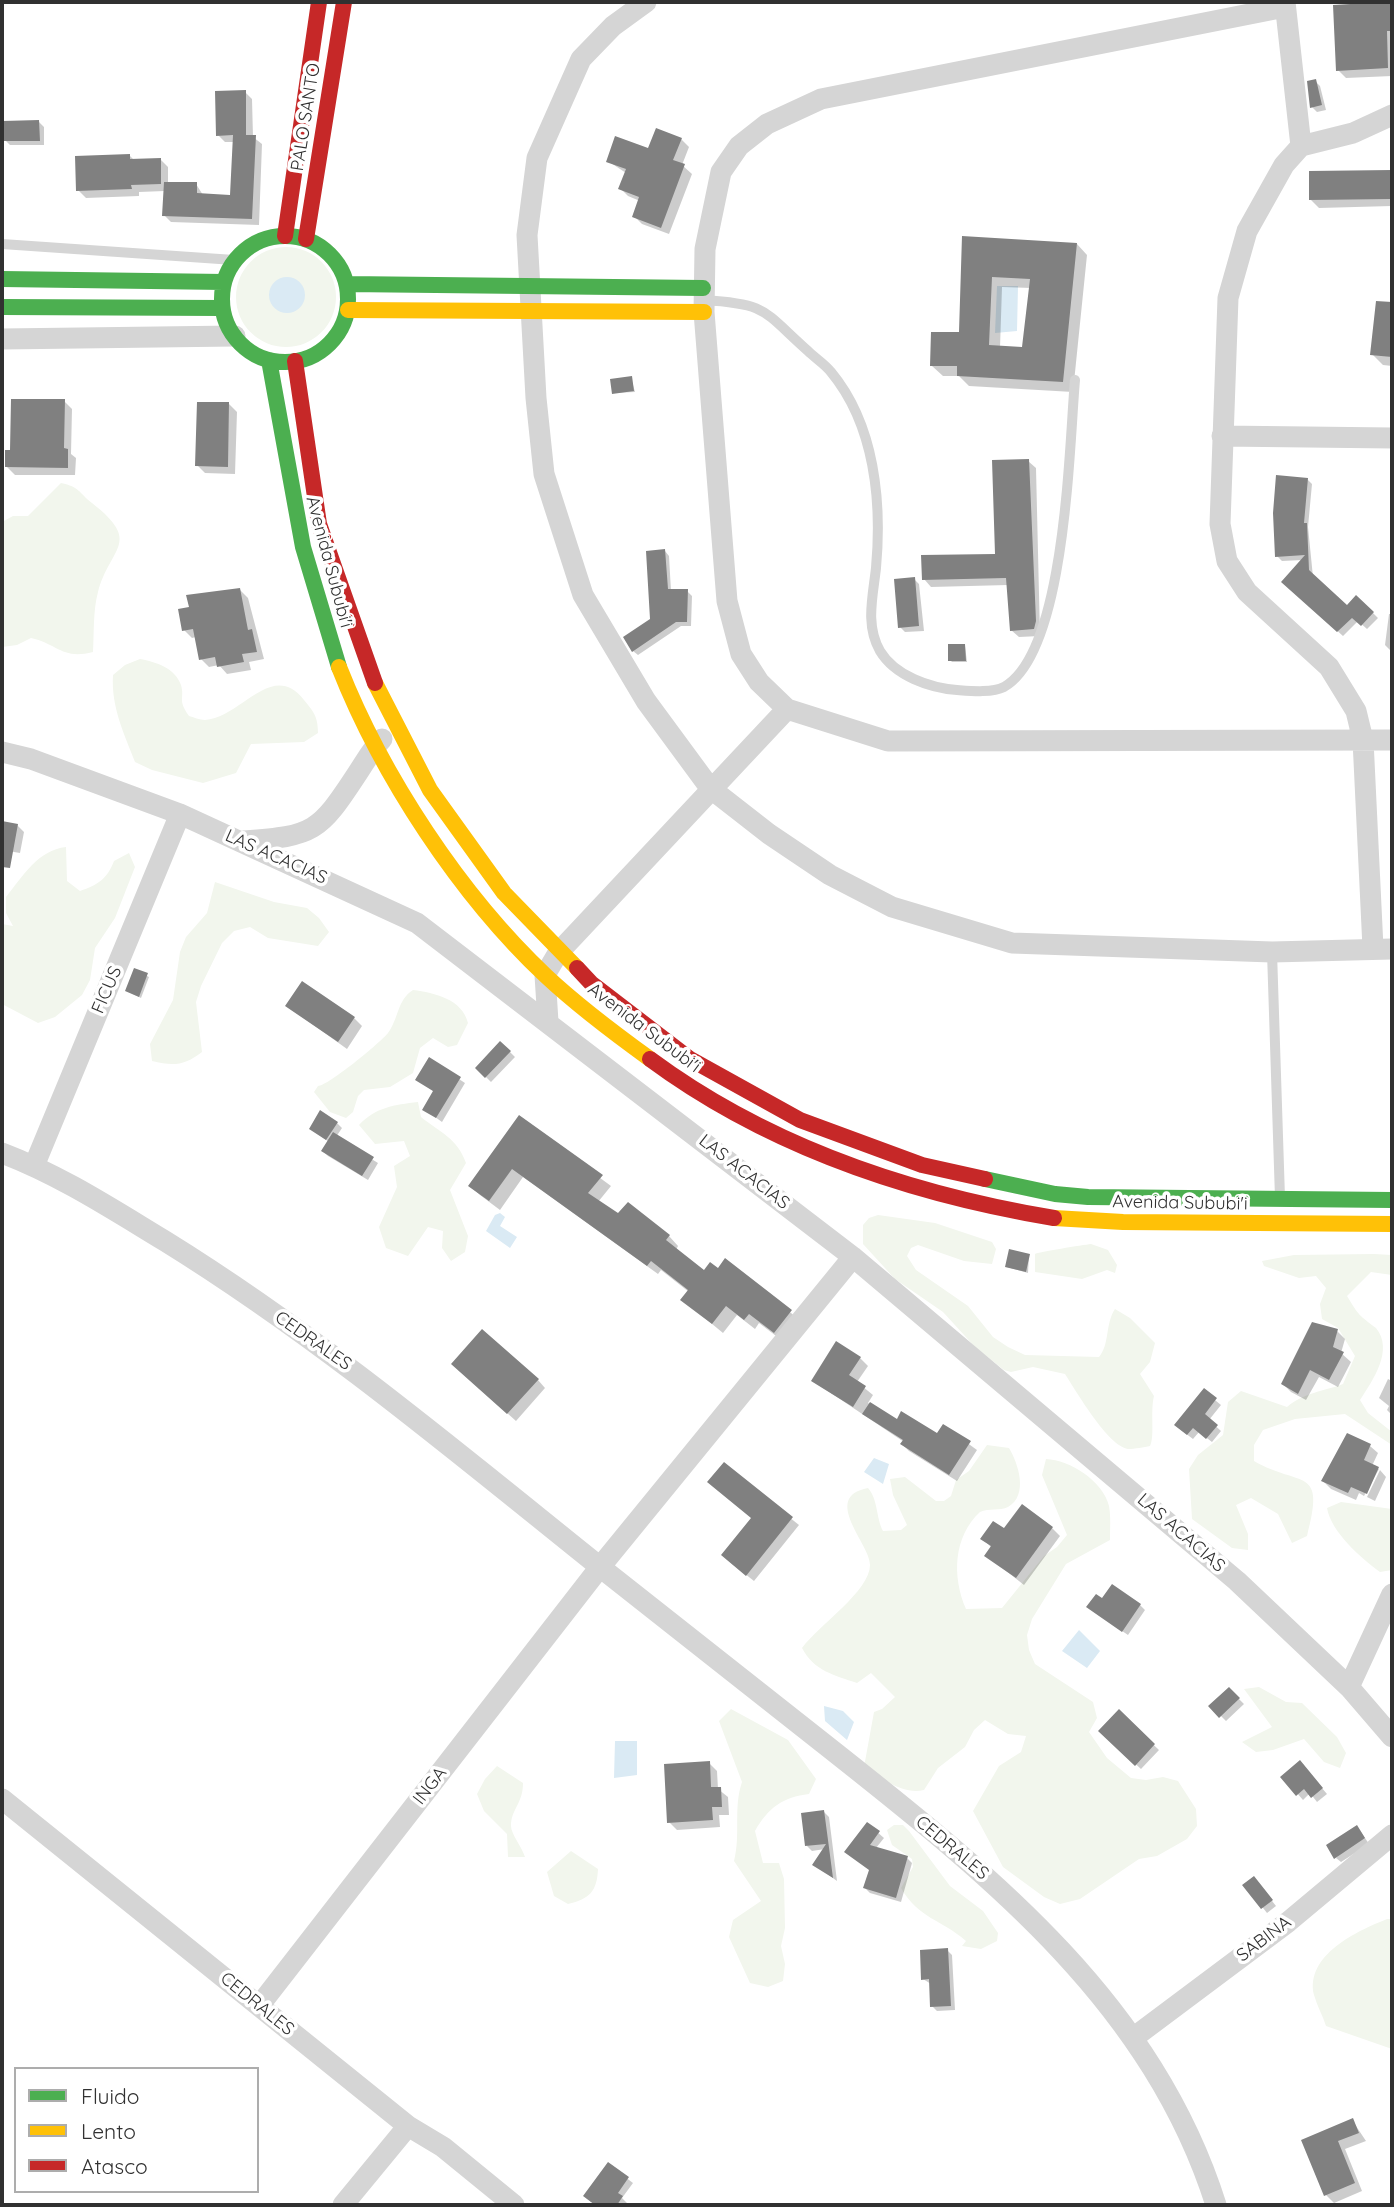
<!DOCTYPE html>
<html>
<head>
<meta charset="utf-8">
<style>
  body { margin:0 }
  #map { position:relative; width:1394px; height:2207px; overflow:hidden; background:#fff; font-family:Quicksand,sans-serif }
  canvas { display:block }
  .frame { position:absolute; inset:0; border:4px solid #313131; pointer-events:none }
  .legend { position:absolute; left:14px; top:2067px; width:245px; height:126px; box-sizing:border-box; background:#fff; border:2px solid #adadad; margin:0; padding:9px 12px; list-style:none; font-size:21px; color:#313131 }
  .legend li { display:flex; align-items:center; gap:14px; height:35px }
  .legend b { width:35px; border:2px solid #adadad }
</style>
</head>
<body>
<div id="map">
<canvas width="1394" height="2207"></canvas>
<div class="frame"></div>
<ul class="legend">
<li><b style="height:9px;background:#4caf50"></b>Fluido</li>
<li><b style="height:9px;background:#ffc107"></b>Lento</li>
<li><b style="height:9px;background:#c62828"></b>Atasco</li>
</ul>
</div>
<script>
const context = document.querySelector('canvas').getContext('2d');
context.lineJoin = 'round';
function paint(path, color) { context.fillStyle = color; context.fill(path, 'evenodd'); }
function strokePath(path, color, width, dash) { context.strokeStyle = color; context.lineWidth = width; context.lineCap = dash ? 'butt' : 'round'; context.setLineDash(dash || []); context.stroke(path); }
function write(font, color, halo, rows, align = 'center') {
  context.font = font + ' Quicksand,sans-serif'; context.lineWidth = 7; context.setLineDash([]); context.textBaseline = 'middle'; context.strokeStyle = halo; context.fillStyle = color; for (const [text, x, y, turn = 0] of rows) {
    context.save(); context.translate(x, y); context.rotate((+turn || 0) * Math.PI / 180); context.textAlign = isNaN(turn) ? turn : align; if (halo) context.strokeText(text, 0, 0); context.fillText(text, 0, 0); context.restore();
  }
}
const green = new Path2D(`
  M236 297a50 50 0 1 1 100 0a50 50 0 1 1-100 0Z
  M61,483C80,487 78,492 92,503C143,543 110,547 98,592C93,610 94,633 93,652C62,660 58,644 31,638L17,645L2,647V522L13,516H28Z
  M140,659C156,662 175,668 181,685C185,699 177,699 189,716C193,717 200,720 205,720C241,718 272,659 304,700C314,712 318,717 318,733L304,742L251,744L236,773L203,783L152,770L135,762C124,733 111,707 113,675L125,665Z
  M66,847L67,881L80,891C98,885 107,879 114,861L129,853L135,867L115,918L95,948L90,980L82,995L55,1017L38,1023L2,1004V924L13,926L6,913V897C23,876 38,850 66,847Z
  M215,882L274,902L307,908L319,918L329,932L318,946L268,938L250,927L234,931L222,943L201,986L196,1002L202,1052C184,1066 173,1066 152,1061L150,1044L173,1000L180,952L186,937L207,913Z
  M413,990C435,993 462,999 468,1023L457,1045L448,1047L433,1038L420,1048L413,1073L390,1087L364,1090L358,1096L353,1112L346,1118L330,1112L314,1092L318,1086C328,1086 381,1042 388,1033C399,1018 397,1000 413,990Z
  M418,1102L421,1117C441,1133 457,1138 466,1163L450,1190L468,1236L465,1252L451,1261L442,1248L443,1231L428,1227L408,1256L386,1248L379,1227L397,1187L394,1166L410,1156L404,1141L375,1144L359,1125C376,1107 394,1105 418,1102Z
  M878,1215L935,1223L992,1242L996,1249L992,1264L964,1261L918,1245L911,1248L907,1256L916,1270L968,1306L993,1337L1008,1347L1025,1355L1099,1357C1110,1344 1105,1324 1115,1309L1130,1318L1155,1343L1150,1362L1140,1374L1154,1396C1150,1412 1155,1436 1150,1446C1144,1447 1135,1449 1128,1449C1108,1446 1076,1391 1065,1374L1033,1367L1011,1372L1004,1370L975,1347L943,1312L895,1279L863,1244V1225L869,1218Z
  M1091,1244L1108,1250L1117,1265L1115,1273L1107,1270L1082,1279L1035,1272V1254C1038,1252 1083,1245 1091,1244Z
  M1374,1254L1392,1255V1275L1371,1272L1347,1296C1359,1316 1359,1315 1376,1328C1394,1350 1373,1380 1360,1400L1368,1413L1392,1432V1445L1345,1414L1295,1419L1263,1430L1254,1445V1461C1301,1488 1326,1465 1307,1536L1292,1543L1278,1514L1251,1498L1236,1505L1248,1534V1550L1232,1548L1192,1519L1189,1469L1198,1455L1223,1435L1228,1402L1241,1391L1287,1407C1305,1392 1322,1392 1343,1384L1355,1356L1338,1328L1322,1319L1320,1304L1326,1288L1316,1276L1299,1278L1264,1266L1262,1261L1294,1255Z
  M987,1445L1009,1448C1018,1463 1029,1495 1008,1507C1000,1511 989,1508 980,1512C953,1537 952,1577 966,1609L1002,1608L1044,1556L1057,1547L1067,1535L1042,1475L1046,1459C1070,1460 1103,1481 1109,1506C1111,1517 1110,1529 1110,1540L1066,1564L1032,1619L1027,1635L1029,1650L1035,1664L1093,1702L1097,1718L1089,1732L1107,1758L1131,1778L1146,1780L1163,1777L1178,1781L1196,1809L1197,1826L1187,1839L1157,1856L1139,1859L1080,1899L1060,1904L1044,1897L1003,1867L973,1811L999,1766L1021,1752L1026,1736L1008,1734L985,1720L974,1730L965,1747L938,1768L924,1790C902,1795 882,1778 864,1767L874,1712L882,1709L895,1697L871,1673L857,1683C834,1675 814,1671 802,1648C819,1625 870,1591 870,1565C871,1545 820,1497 868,1488C878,1499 876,1518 883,1531L901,1530L907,1525L893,1495L890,1479L905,1477L936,1501H944L951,1496L956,1480L969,1471Z
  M1341,1502L1392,1509V1570L1380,1572C1361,1558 1331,1532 1327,1508Z
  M1259,1687L1286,1702L1302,1703L1337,1737L1346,1753L1340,1768L1324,1762L1304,1739L1273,1750L1256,1752L1242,1742L1272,1727L1244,1689Z
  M731,1709L788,1740L816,1779L809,1794C783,1797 768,1808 755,1831L763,1863H779L784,1879L785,1928L781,1946L785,1964L783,1981L768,1987L750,1983L729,1937L733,1920L761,1901L734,1861C741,1834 733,1808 742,1782L719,1721Z
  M497,1766L523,1783C523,1804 511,1809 511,1826C511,1834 522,1847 525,1857H508L507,1834L484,1811L477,1794L485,1779Z
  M894,1825H903L909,1831L950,1886L983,1911L998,1933L997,1941L981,1949L962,1946L966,1941C941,1919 919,1919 901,1888L913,1867L912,1859L892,1845L887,1830Z
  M571,1851L598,1869C597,1891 590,1899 568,1904L554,1896L547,1872Z
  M1387,1919H1392V2049L1326,2026C1323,2016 1317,2006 1314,1995C1305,1955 1357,1931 1387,1919Z`);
const water = new Path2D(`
  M269 295a18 18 0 1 1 36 0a18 18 0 1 1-36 0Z
  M997,286H1018L1017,331L995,333Z
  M500,1213L505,1217L500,1226L517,1237L510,1248L486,1231L495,1215Z
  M874,1458L889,1464L883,1484L864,1472Z
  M1079,1630L1100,1651L1087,1668L1062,1651Z
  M824,1706L843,1711L854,1722L847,1740L825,1721Z
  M615,1741H637V1775L614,1778Z`);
const shadow = new Path2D(`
  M1392,6V76L1346,78L1338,70L1335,7Z
  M1315,81L1320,86L1326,110L1317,112L1312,107Z
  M245,92L252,99L253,137L262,144L259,225L171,222L164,215L165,191L139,192V196L86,198L78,190L130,156L134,160L160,159L168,167V184H196L203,195L232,196L234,142H225L218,135Z
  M39,122L44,127V145H10L5,140Z
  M681,139L689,147L682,165L692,174L669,234L642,224L634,216L640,201L628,196L620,188L626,173L608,161Z
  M1392,172V206L1319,208L1311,200Z
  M964,238L1077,244L1087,255L1073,392L969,386L959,376H943L932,366L960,334ZM1002,287L1031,288L1024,349L1000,348Z
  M1377,303L1392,304V366L1383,365L1372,354Z
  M631,378L635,392L613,393Z
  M64,401L72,409L71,454L76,458L75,475H15L7,467L12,452Z
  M229,404L237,412L235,474L205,473L197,465Z
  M1028,461L1036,468L1040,636L1019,637L1011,630L1008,585L931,587L924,579L997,555Z
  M1307,479L1312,484L1308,527L1313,577L1347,607L1373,613L1378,618L1367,629L1358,621L1343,636L1283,582L1303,560L1282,561L1277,556Z
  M665,551L669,556L671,591H687L692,596L691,626H681L638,655L633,651L652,620Z
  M914,579L919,584L924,631L905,632L900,627Z
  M240,590L248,598L264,659L249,662L251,670L227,674L219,665L209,667L201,659L196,637L192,638L184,630Z
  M1389,614H1392V652L1385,645Z
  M965,646L967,662H952L950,660Z
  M2,823L17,825L24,832L20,853L2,850Z
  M135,970L149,977L141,998L127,991Z
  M287,1006L354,1018L362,1026L347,1049Z
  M501,1043L515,1057L491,1082L477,1068Z
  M430,1060L465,1083L442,1122L424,1109L435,1092L417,1080Z
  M519,1118L611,1186L598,1202L619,1216L669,1236L678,1246L676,1250L704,1272L718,1271L726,1261L801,1321L784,1342L759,1323L755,1329L737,1315L723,1333L683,1300L689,1292L661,1270L658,1274L523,1177L500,1210L480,1195L470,1186Z
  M337,1123L342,1128L336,1137L378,1163L368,1180L328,1156L323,1151L329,1142L311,1129Z
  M1029,1255L1028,1273L1007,1267Z
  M1337,1331L1345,1339L1341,1353L1351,1362L1338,1387L1319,1377L1306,1400L1291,1392L1283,1384Z
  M860,1358L868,1366L857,1382L873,1395L868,1403L897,1421L938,1436L944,1426L977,1450L957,1481L909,1451L902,1444L904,1442L813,1381Z
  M461,1372L538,1380L545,1388L516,1421Z
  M1388,1379L1392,1381V1415L1387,1410L1389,1406L1379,1398Z
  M1204,1391L1221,1405L1209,1420L1221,1431L1212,1442L1199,1432L1193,1439L1181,1430Z
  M1370,1446L1378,1453L1372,1466L1379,1469L1364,1496L1359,1493L1356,1500L1331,1489L1323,1481Z
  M724,1465L799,1525L754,1581L730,1562L753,1518Z
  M1380,1470L1386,1477L1375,1501L1367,1497Z
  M1052,1528L1060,1536L1024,1585L986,1555L992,1548L982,1538L1004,1531Z
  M1140,1605L1145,1610L1128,1635L1094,1612Z
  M1229,1689L1244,1704L1226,1721L1211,1706Z
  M1119,1712L1159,1750L1141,1769L1100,1731Z
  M709,1763L717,1771L718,1789L728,1797L729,1815H719L720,1827L677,1830L669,1822Z
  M1305,1768L1327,1794L1317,1802L1310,1793L1303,1800L1283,1777Z
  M824,1812L829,1817L837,1881L815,1865L825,1849L812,1851L807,1846Z
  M868,1824L884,1838L876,1848L907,1858L912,1863L901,1902L870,1893L865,1888L870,1871Z
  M1361,1832L1369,1844L1341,1862L1336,1858Z
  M1258,1883L1276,1906L1267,1913L1245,1885Z
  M947,1950L952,1955L955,2010L937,2011L932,2006L931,1984L923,1979Z
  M1352,2120L1366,2141L1345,2149L1362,2191L1334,2203L1326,2195L1303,2141Z
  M608,2164L633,2183L622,2198L627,2203L625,2205H596L590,2201Z`);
const building = new Path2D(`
  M1385,2L1392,4V31H1387L1388,68L1336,71L1333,5Z
  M1316,79L1322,105L1310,108L1307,81Z
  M246,90V135H243H256L252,219L162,216L164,182H197V193L230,195L233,135L216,136L215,91Z
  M39,120L40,141H3V121Z
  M656,128L682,138L673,160L685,164L661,228L632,217L639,197L618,189L626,169L606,162L615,136L648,148Z
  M130,154V159L161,158V184L131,185L132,189L76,191L75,156Z
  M1392,170V199L1309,200V171Z
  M962,236L1077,243L1063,382L957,376V366H930L931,332H959ZM992,277L1030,279L1022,347L989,345Z
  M1376,301L1392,302V357L1370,355Z
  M632,376L634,391L612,394L610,379Z
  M11,399H65L64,448L68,449V468L5,467V450H10Z
  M197,402H229L228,467L195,466Z
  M1029,459L1036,621L1034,629L1010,631L1006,578L922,580L921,555L995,554L992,460Z
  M1276,475L1308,478L1304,523H1307L1309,570L1347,605L1356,595L1374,612L1361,626L1352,618L1337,632L1281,582L1305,555L1275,557L1273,513Z
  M665,549L668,589H688L687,622H676L632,652L623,637L650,619L646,551Z
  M915,577L919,626L898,628L894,579Z
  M240,588L248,630L252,629L257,652L242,654L244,662L217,667L215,657L199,660L193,629L182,631L178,609L189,607L186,595Z
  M948,644H965L966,661H948Z
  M2,821L18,824L10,868L2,867Z
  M134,968L148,973L139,997L125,991Z
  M302,981L355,1017L338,1042L285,1006Z
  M500,1041L511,1051L485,1078L475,1068Z
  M429,1057L461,1077L436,1118L422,1110L433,1091L415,1080Z
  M320,1110L338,1122L326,1140L309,1129Z
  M519,1115L603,1175L588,1193L618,1213L628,1202L670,1235L666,1240L704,1270L710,1262L718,1268L725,1258L792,1310L774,1333L749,1314L744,1320L726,1306L712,1324L680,1300L688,1290L651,1261L647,1266L512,1169L489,1201L468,1186Z
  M333,1132L374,1157L362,1176L321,1151Z
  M1009,1249L1030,1254L1026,1272L1005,1267Z
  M1312,1322L1338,1329L1333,1347L1344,1352L1329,1380L1310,1370L1298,1394L1281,1384Z
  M482,1329L539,1379L507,1414L451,1364Z
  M836,1341L861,1357L849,1375L866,1386L853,1407L811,1381Z
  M1204,1388L1217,1398L1205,1414L1218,1425L1206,1439L1193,1428L1187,1435L1174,1425Z
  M870,1402L897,1419L901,1411L937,1433L943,1424L971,1441L949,1475L900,1444L903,1440L862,1414Z
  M1347,1433L1371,1444L1364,1460L1379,1467L1367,1494L1351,1487L1348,1493L1321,1481Z
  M724,1462L793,1517L746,1576L721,1555L751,1518L707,1482Z
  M1022,1504L1053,1527L1016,1578L984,1556L991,1546L980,1539L993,1521L1004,1528Z
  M1112,1584L1141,1604L1122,1632L1086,1607L1096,1594L1102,1598Z
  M1229,1687L1240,1698L1219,1718L1208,1706Z
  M1119,1709L1155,1744L1135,1766L1098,1731Z
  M1300,1760L1323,1788L1311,1798L1304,1789L1296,1796L1280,1777Z
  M710,1761L711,1787H721L722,1807H712L713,1820L667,1823L664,1764Z
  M824,1810L828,1840L833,1878L812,1865L826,1844L805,1846L801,1813Z
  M867,1822L880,1831L870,1845L908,1856L896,1898L863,1888L869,1870L844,1852Z
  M1357,1825L1365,1838L1334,1859L1326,1845Z
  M1254,1876L1273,1900L1261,1909L1242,1885Z
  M948,1948L951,2006L930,2007L929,1979L921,1980L920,1950Z
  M1353,2118L1359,2133L1338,2141L1355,2183L1324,2196L1301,2140Z
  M608,2162L629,2177L618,2193L623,2196L617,2205H595L583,2196Z`);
const lane = new Path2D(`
  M2,244L234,260
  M704,300C768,304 762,310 808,351C815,358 825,364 831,372C875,425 882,502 876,568C873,596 865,625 880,651C895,676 930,688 957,690C971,691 992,693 1004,687C1066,652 1069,447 1075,380
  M1272,952L1280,1198`);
const street = new Path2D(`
  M646,2L613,26L581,59L537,158L527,235L536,398L544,474L583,595L646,701L710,788L769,834L830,875L892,907L1012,943L1272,952L1392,949
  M1285,2L1301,146L1284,165L1247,231L1228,298L1220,524L1227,561L1247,592L1329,667L1356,711L1363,740L1373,948
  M1285,7L821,99L767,124L739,146L721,172L705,249L704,312L727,601L741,654L759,682L787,709L888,741L1392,740
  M1301,146L1353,133L1392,115
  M2,339L235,336
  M1222,436L1392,438
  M2,752L31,759L180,814L417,923L853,1257L1237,1581L1349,1687L1392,1737
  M244,841C314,836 319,832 357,774C365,762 372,749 382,739
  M548,1022L545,975L558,953L787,709
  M2,1153C60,1175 112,1209 165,1241C320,1337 459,1454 600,1567L259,2006
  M34,1166L180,814
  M853,1257L600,1567C679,1629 758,1692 837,1754C995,1879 1153,2006 1216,2205
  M1349,1687L1392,1594
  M2,1799L408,2126L443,2147L514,2205
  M1133,2038L1288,1922L1392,1835
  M343,2205L408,2126`);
const fast = new Path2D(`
  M222 299a63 63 0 1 1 126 0a63 63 0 1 1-126 0Z
  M2,279L224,282
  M347,284L703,288
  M2,307L222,308
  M269,360L303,547L339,667
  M985,1179L1055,1194L1088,1197L1392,1200`);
const slow = new Path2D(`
  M348,310L704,312
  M339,667C382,776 460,895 546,976C578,1006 614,1033 650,1059
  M375,683L430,790L504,893L577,968
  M1054,1218L1123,1222L1392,1224`);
const jam = new Path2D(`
  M285,236L319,2
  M306,239L344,2
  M295,361L319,524L375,683
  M577,968L591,983L690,1059L800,1120L922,1165L985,1179
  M650,1059C769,1147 910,1194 1054,1218`);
const streetNames = [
  ["PALO SANTO",306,117,-81],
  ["Avenida Sububi'i",329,562,75],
  ["LAS ACACIAS",276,857,24],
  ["FICUS",107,990,-67],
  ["Avenida Sububi'i",644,1028,37],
  ["LAS ACACIAS",744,1172,38],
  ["Avenida Sububi'i",1180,1203,1],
  ["CEDRALES",313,1341,35],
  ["LAS ACACIAS",1181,1533,41],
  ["INGA",430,1786,-52],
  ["CEDRALES",952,1848,40],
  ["SABINA",1264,1939,-37],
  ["CEDRALES",257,2004,39]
];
paint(green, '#f2f6ed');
paint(water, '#daeaf4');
paint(shadow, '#0003');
paint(building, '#808080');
strokePath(lane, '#d5d5d5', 10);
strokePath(street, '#d5d5d5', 21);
strokePath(fast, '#4caf50', 16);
strokePath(slow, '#ffc107', 16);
strokePath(jam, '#c62828', 16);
write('18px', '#313131', '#fff', streetNames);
</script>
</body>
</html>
